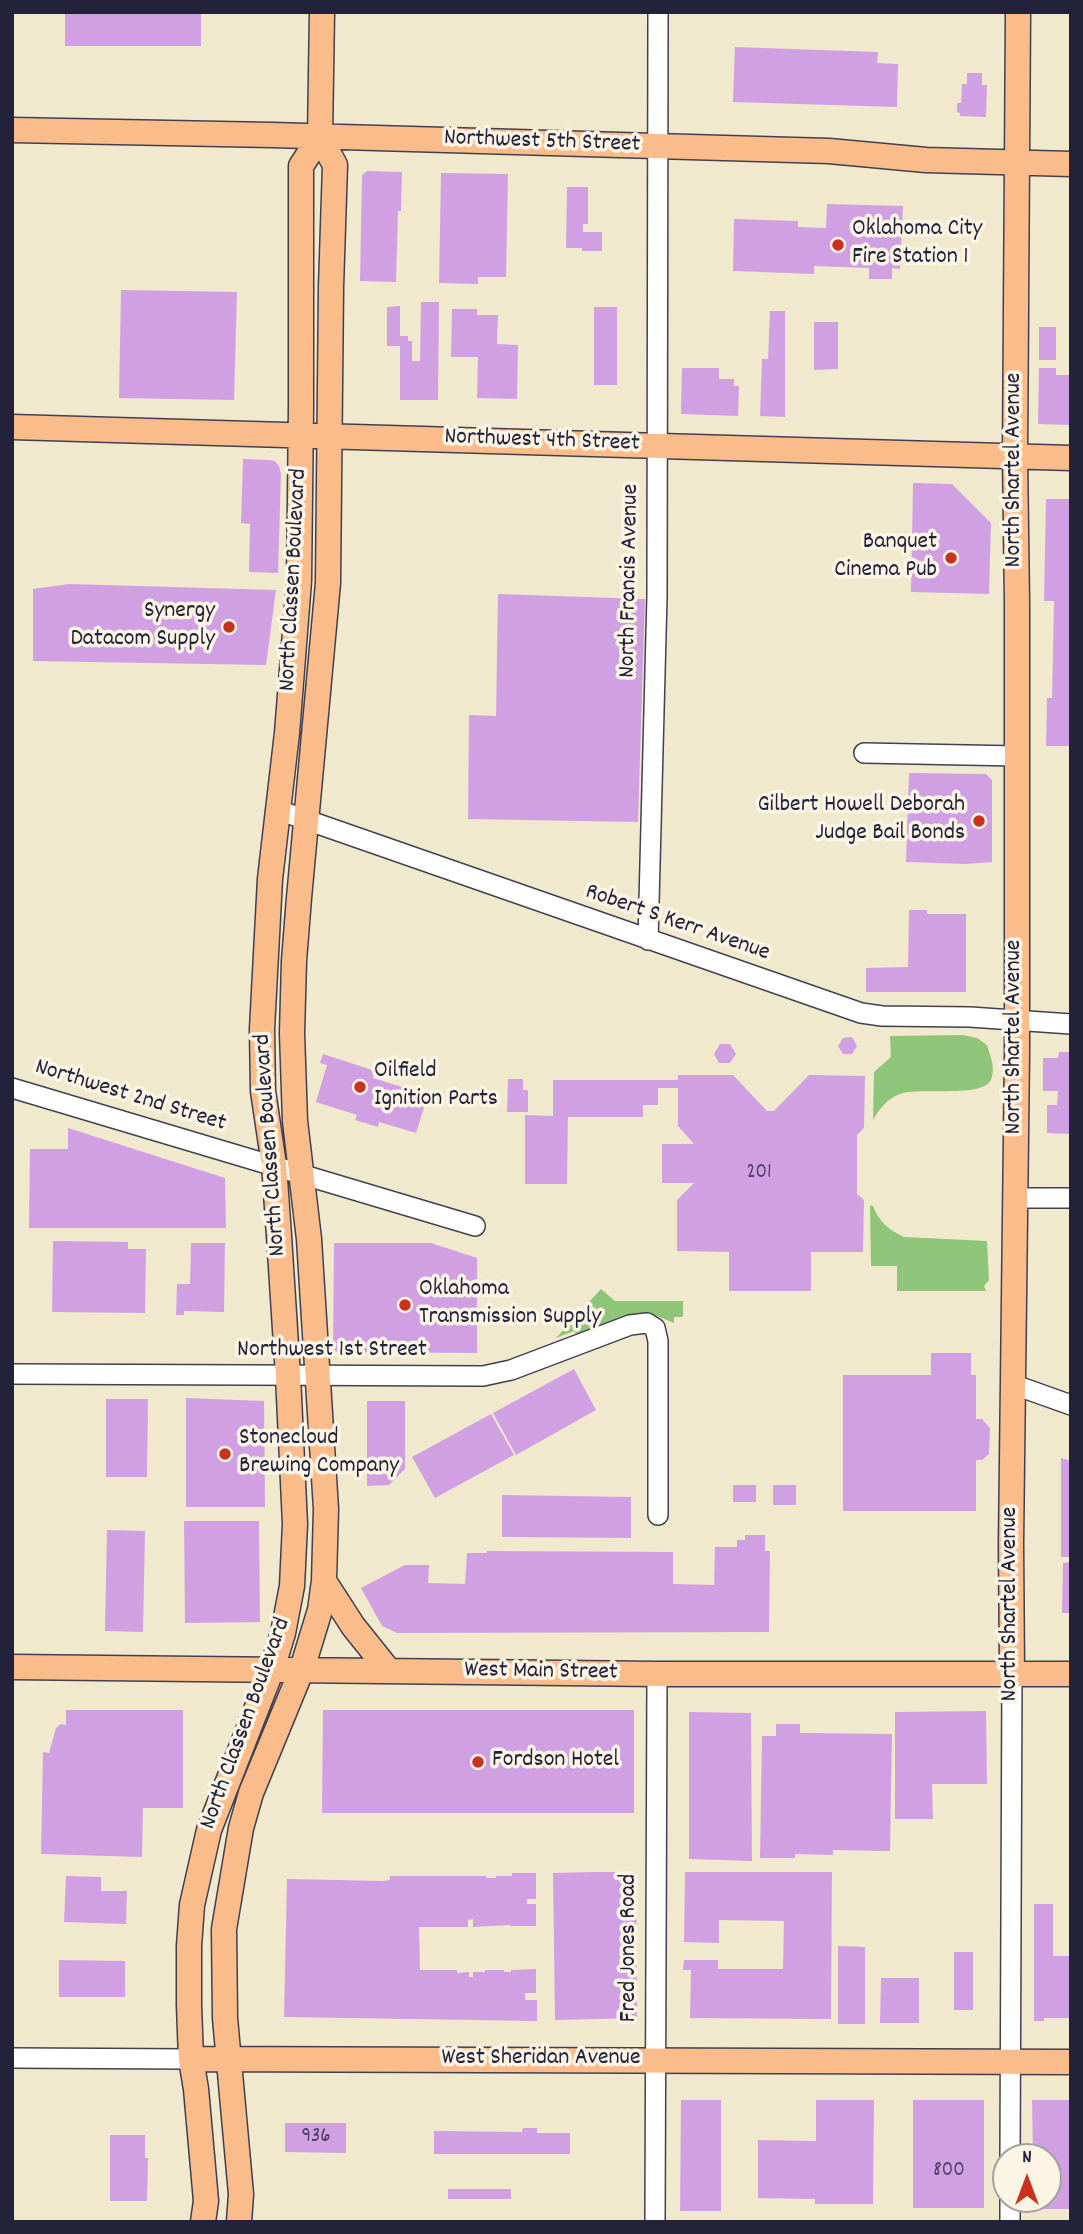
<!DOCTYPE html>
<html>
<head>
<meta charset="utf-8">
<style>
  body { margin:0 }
  #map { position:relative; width:1083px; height:2234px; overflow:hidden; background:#f1e9cd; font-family:Dekko,sans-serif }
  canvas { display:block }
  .frame { position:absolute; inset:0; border:14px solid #22223b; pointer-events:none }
  .north { position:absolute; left:992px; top:2143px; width:70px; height:70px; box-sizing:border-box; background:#fcf5e5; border:2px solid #a5a1a1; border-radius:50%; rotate:0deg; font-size:19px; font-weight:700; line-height:28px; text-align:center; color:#22223b }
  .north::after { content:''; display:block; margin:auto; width:24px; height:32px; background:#c8321e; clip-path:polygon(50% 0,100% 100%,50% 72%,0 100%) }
</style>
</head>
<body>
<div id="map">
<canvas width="1083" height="2234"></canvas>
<div class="frame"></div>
<div class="north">N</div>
</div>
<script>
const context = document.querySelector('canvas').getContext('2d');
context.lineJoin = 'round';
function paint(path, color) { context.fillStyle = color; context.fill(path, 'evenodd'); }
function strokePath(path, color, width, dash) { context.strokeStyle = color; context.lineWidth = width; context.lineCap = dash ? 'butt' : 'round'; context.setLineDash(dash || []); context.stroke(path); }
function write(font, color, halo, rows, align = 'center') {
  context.font = font + ' Dekko,sans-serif'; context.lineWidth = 7; context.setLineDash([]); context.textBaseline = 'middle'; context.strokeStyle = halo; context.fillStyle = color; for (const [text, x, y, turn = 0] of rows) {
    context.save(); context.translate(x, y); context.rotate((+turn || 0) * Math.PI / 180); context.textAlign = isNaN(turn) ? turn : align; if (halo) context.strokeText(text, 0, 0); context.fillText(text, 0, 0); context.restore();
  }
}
const green = new Path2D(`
  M963,1035L977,1038L987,1045C990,1055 995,1066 992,1077C987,1100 921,1086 900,1094C888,1098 879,1109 873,1120L874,1072L891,1057L890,1036Z
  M870,1205L873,1206C879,1222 889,1230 904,1237L987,1241L989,1280L984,1286L986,1291H897V1266H871Z
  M601,1289L615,1301H683V1317H674V1323L655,1315L638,1313L576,1334L574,1331L556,1338Z`);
const building = new Path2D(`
  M65,12H201V46H65Z
  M735,47L878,52L877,63L898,64L897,107L733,102Z
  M967,73H982V85H987L986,117L960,116V113L957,112V103H961L962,84H967Z
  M367,171L402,172L401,211H398L396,282L360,281L362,175Z
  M441,173L508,174L506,277H478V284L439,283Z
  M567,187H588V224H583V232H602V251H582V248H566Z
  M827,204L903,206L900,269L892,268V279H869V268L814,266V274L733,271L734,219L798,221V227L826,228Z
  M121,290L237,292L234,400L119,398Z
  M421,302H439L438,400H400V346H387V307L400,306V336H408V341H412V361H420Z
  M594,307H617V385H594Z
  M452,309H477V315H498L497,344L518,345L517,399L477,398L478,357H451Z
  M770,311H785V417L760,416L762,359H768Z
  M814,322H838V369L814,370Z
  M1039,327H1056V360H1039Z
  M682,368H719V379H734V386H739L738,416L681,414Z
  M1039,368H1056V375H1071L1070,425L1038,424Z
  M243,459L269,460L275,461L279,466L281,474L278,573L249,572L250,524L241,523Z
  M913,483L952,484L991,523L989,594L911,592Z
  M1046,499H1071V746H1046L1047,698H1052L1054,601H1044Z
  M69,584L276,590L266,665L33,661V589Z
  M498,594L645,599L638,822L468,819L469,715L496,716Z
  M909,773L986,774L992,780V862L966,864L906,862Z
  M909,910H927V914H966V992H866V968L908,967Z
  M852,1037L857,1046L852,1054H843L838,1046L843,1038Z
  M720,1044H730L736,1054L730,1063H719L714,1054Z
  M1059,1052H1071V1134L1047,1133V1105H1057L1058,1091H1043V1058H1058Z
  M323,1054L375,1071L373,1078L428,1095L416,1133L379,1122L378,1127L355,1120L357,1115L316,1102L327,1065L320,1063Z
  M678,1075H733L767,1111H774L809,1075L865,1076L864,1128L857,1135V1194L864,1200L863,1252H811V1291H729V1252L677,1251V1200L694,1183H662V1144H694L678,1126V1088H658V1105H643V1117H568L567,1184H525V1115L553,1116V1080H678Z
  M508,1079H523V1090H528V1112H507Z
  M68,1128L225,1178L226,1228H29L30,1149H68Z
  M53,1241L128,1242V1249H146L145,1313L52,1312Z
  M191,1243H225L224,1312L184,1311V1315H176L177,1284H190Z
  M334,1243H431L477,1258V1353L333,1352Z
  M931,1353H971V1375H976V1419H982L990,1428L989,1454L982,1460H976V1511H843V1375H931Z
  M574,1369L596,1410L516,1455L493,1413Z
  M186,1398L264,1401L265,1507H186Z
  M106,1399H148L147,1477H106Z
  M367,1401H405V1469L389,1485L367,1486Z
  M491,1414L514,1455L435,1498L412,1457Z
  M1061,1458L1071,1461V1557H1061Z
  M733,1485H756V1502H733Z
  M773,1485H796V1505H773Z
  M502,1495L631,1497V1538L502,1537Z
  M184,1521H259L260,1622L185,1623Z
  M107,1530L145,1531L143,1632L105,1631Z
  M745,1535H765V1551H770L769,1632L397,1633L382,1626L361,1588L405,1565H429L428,1583L465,1584L467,1553H487V1551L673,1552V1584L714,1585L715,1547H737V1540H745Z
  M1071,1562V1613H1062L1063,1563Z
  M66,1710H183V1808H143L142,1857L41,1854L43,1752L49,1753L56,1728L61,1724L66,1725Z
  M323,1710H634V1813H322Z
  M986,1711L987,1784H932L933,1819H895V1712Z
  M689,1712L751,1713L752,1861L689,1859Z
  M776,1724H800V1733L892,1734L890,1851L833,1850V1855L795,1854V1858H760L762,1736H776Z
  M593,1872H636L637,2018L555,2020L553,1873Z
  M685,1872H832L831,2019L690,2018L691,1970H683L684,1960H718V1969H783L784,1921L719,1920V1943L684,1942Z
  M512,1873H536V1899H527V1904H536V1926H510V1925L473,1927V1919L468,1920V1927H419L420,1970H457V1973L469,1972V1977H473V1972H485V1970H504V1972H511V1970L536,1969V1993H525V2000H537V2021L284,2017L287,1879L384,1881L390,1880V1876H486V1878H496V1876H512Z
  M66,1876L101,1877V1891H127L126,1924L64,1922Z
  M1034,1904H1053V1956H1071V2018H1044V2021H1034Z
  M838,1946L865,1947V2024H838Z
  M954,1952H973V2010H954Z
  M59,1960L125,1961V1997H59Z
  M881,1978H919V2023H880Z
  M681,2100H721V2211H680Z
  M816,2100H874L873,2204H815V2199L758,2198V2140L816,2141Z
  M913,2100H984V2208H913Z
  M1032,2100H1071V2209H1033V2199H1048V2157H1033Z
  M285,2123H346V2153L285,2152Z
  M523,2128H537V2133H570V2154H434V2131L522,2132Z
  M110,2135H145V2158H148L147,2201H110Z
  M448,2189H511V2199H448Z`);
const minor = new Path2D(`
  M864,753L1017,756
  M278,810L861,1013L882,1016L970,1017L1071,1024
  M648,940L657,596L658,12
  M12,1088L475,1226
  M1016,1198H1071
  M12,1374L483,1376L511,1370L630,1325L647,1323L655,1328L658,1341V1515
  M1012,1384L1071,1405
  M12,2058L191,2059
  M1010,2157L1012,1674
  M1010,2199V2222
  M655,2222L657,1674`);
const major = new Path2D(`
  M12,130L272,135L829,151L926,160L1071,164
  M12,427L1071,458
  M324,1581L353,1626L389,1671
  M12,1667L657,1674H1071
  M1012,1674L1011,1543L1017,1054V603L1015,457L1018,12
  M191,2059L1071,2062
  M203,2222L206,2201L196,2089L191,2059L189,2005V1946L192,1905L209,1830L272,1669L283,1633L292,1586L295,1524L288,1376L279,1236L274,1165L263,1091L262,1029L270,879L287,733L299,581L301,408V166L320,137
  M239,2222L241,2194L225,2018L224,1929L241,1828L251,1793L302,1669L320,1610L324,1581L326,1509L309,1239L295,1121L292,1033L294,961L299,898L328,583L331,287L335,165L320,137L322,12`);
const markers = [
  [838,245,7,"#c8321e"],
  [951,558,7,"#c8321e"],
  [229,627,7,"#c8321e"],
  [979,821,7,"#c8321e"],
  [360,1087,7,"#c8321e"],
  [405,1305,7,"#c8321e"],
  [225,1454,7,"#c8321e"],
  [478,1762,7,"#c8321e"]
];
const numberNames = [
  ["201",759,1174],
  ["936",316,2138],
  ["800",949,2172]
];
const streetNames = [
  ["Northwest 5th Street",542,143,2],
  ["Northwest 4th Street",542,442,2],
  ["North Shartel Avenue",1016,470,-90],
  ["North Classen Boulevard",295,580,-87],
  ["North Francis Avenue",631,581,-89],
  ["Robert S Kerr Avenue",677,924,19],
  ["North Shartel Avenue",1016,1037,-90],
  ["Northwest 2nd Street",130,1097,17],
  ["North Classen Boulevard",272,1145,-94],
  ["Northwest 1st Street",332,1352],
  ["North Shartel Avenue",1012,1604,-90],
  ["West Main Street",541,1673,1],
  ["North Classen Boulevard",247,1724,-70],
  ["Fred Jones Road",631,1948,-90],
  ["West Sheridan Avenue",541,2060]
];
const poiNames = [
  ["Oklahoma City",852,231],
  ["Fire Station 1",852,259],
  ["Banquet",937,544,"right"],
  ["Cinema Pub",937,572,"right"],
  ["Synergy",215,613,"right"],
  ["Datacom Supply",215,641,"right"],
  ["Gilbert Howell Deborah",965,807,"right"],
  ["Judge Bail Bonds",965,835,"right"],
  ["Oilfield",374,1073],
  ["Ignition Parts",374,1101],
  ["Oklahoma",419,1291],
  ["Transmission Supply",419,1319],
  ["Stonecloud",239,1440],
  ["Brewing Company",239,1468],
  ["Fordson Hotel",492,1762]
];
paint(green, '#8fc578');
paint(building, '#d1a0e3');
strokePath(minor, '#414051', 22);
strokePath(major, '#414051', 27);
strokePath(minor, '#fff', 19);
strokePath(major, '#f9bc8a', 24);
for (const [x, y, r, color] of markers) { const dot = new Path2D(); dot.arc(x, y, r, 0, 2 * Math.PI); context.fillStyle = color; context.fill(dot); strokePath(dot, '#fcf5e5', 2.5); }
write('21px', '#4e4265', null, numberNames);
write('24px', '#22223b', '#fcf5e5', streetNames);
write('24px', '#22223b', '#fcf5e5', poiNames, 'left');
</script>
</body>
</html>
